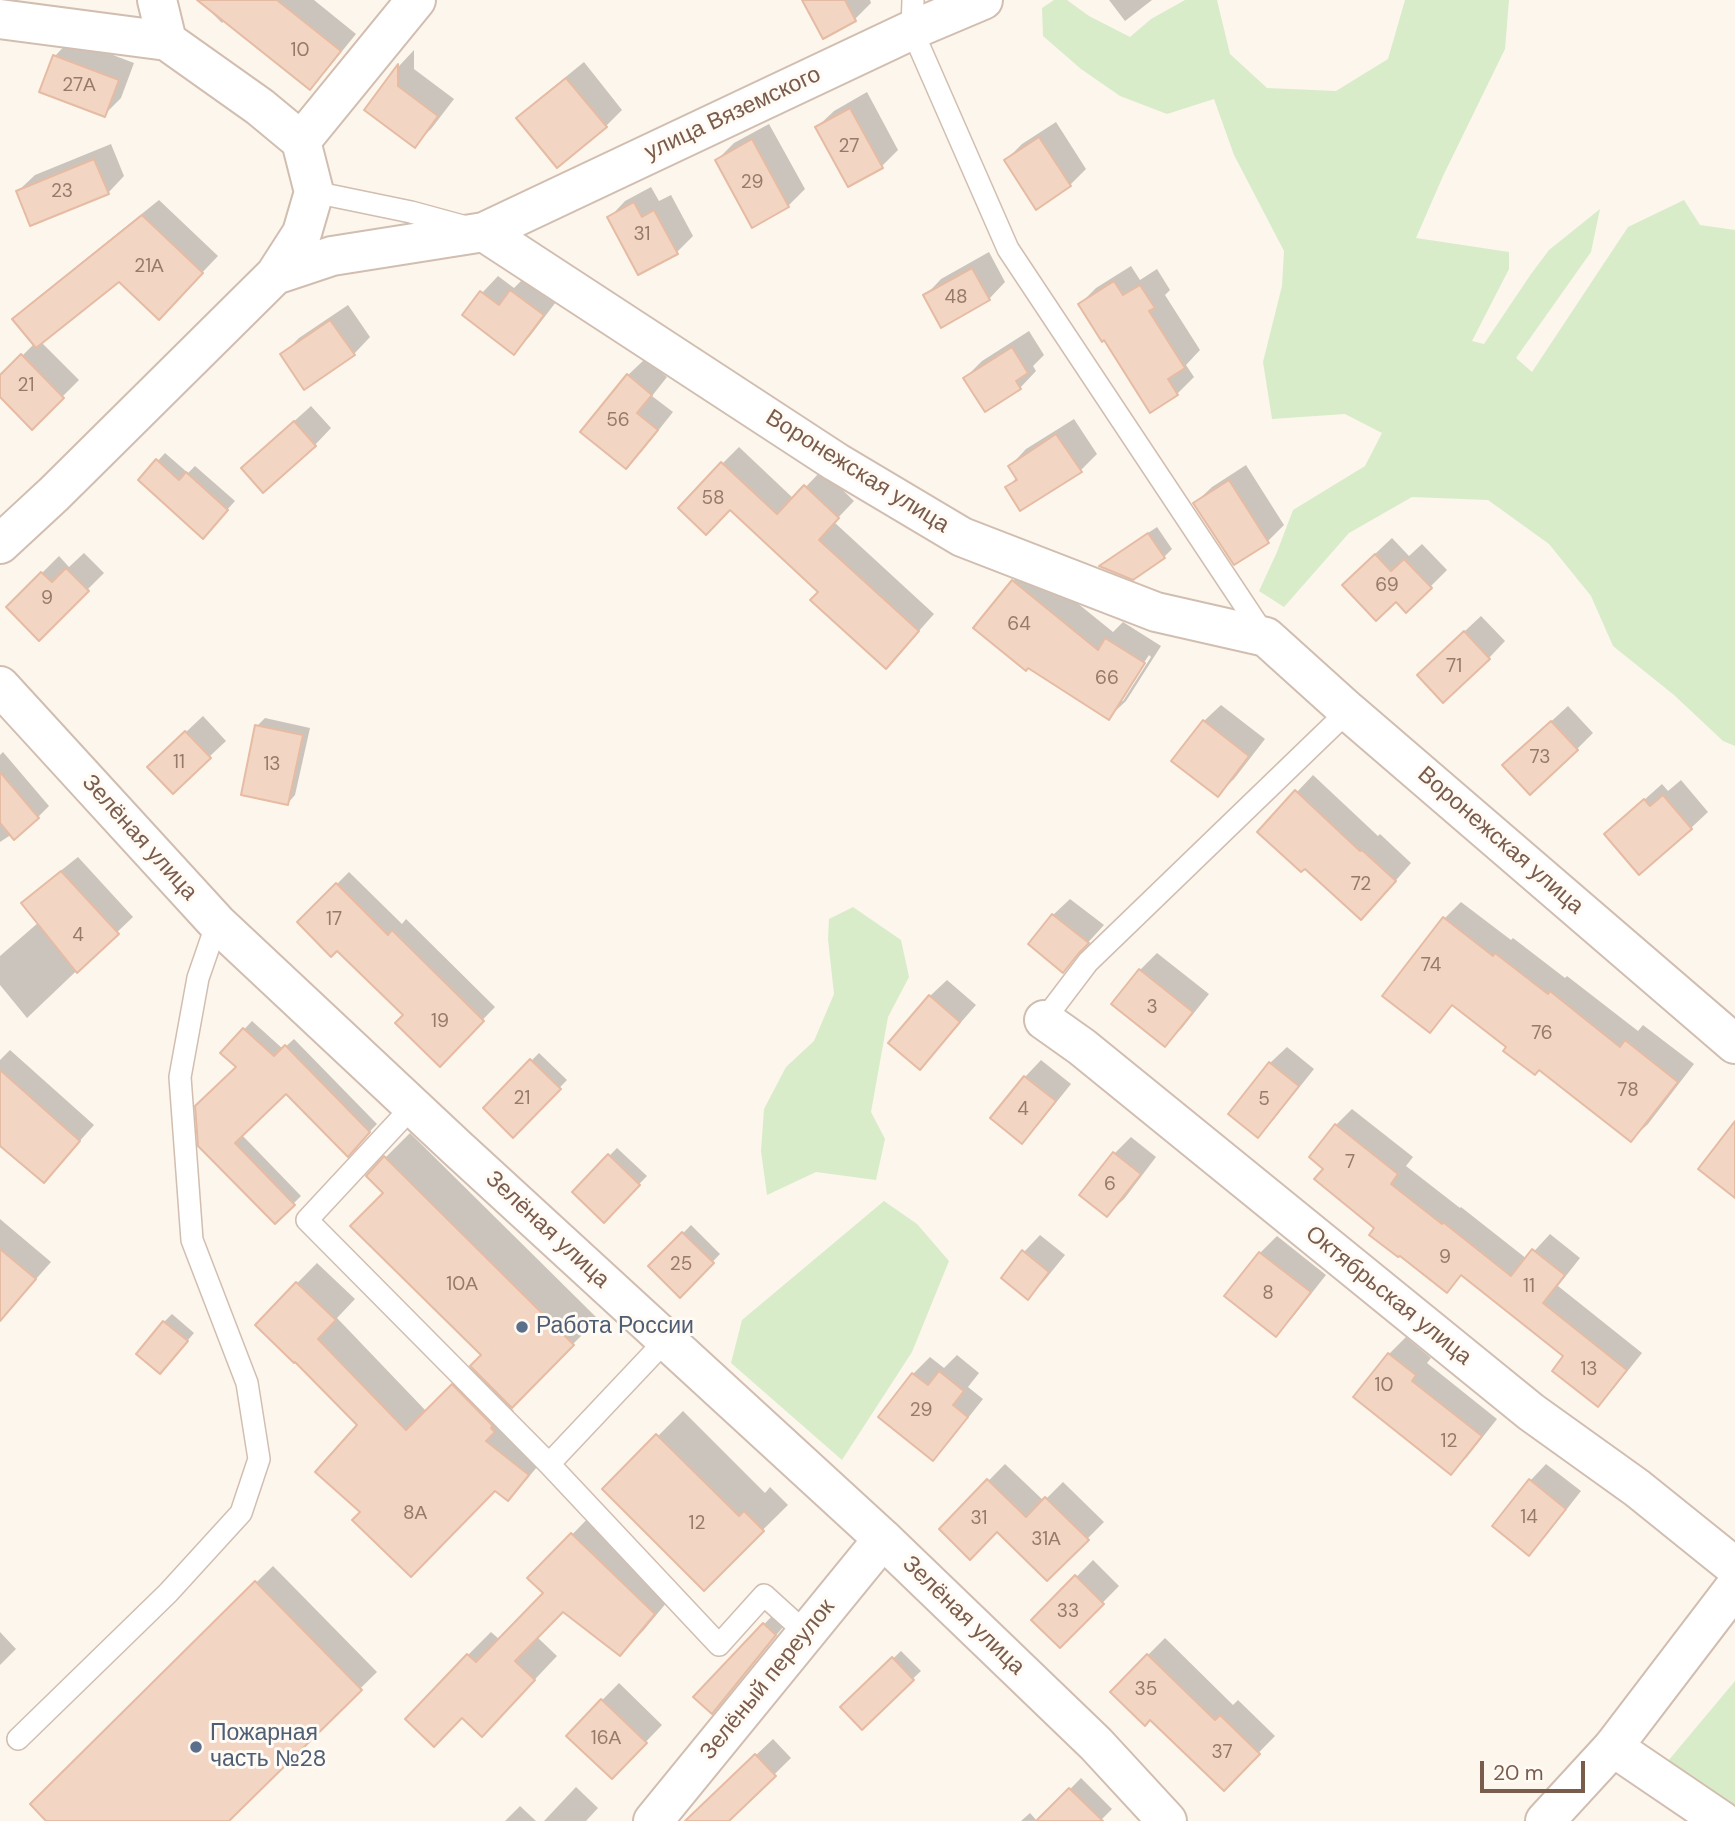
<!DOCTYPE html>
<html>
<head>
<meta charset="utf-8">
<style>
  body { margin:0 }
  #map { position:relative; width:1735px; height:1821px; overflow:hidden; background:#fdf6ec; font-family:"DM Sans",sans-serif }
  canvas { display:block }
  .scale { position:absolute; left:1480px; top:1761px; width:105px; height:32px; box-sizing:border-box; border:4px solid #7a5c4d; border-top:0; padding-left:9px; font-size:21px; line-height:24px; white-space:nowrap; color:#7a5c4d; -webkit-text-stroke:5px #fffaf3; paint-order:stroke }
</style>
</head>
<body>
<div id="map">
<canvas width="1735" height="1821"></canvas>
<div class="scale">20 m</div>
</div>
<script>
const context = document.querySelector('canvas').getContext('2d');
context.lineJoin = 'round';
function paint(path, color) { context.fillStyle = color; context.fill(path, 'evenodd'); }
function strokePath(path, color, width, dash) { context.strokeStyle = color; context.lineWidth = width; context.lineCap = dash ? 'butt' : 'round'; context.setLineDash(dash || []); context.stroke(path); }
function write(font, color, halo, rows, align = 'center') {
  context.font = font + ' "DM Sans",sans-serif'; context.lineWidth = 6; context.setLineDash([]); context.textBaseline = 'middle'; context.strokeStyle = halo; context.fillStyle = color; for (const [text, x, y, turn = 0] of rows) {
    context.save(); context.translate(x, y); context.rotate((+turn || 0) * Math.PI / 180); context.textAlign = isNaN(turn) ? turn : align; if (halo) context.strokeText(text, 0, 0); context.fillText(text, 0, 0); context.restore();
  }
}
const green = new Path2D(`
  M1054,0H1067L1089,16L1130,37L1151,19L1185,0H1217L1230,54L1267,88L1336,91L1388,59L1405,0H1509L1505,49L1443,176L1416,238L1509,252V269L1472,341L1484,344L1531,274L1549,250L1600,209L1591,252L1516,358L1532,372L1628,227L1684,200L1700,225L1735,230V746L1723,741L1674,695L1613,646L1591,596L1549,544L1488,500L1412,497L1349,533L1284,607L1259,591L1277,552L1293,510L1365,466L1382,433L1345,414L1272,419L1263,362L1282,286L1284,251L1234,155L1214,99L1167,114L1120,96L1081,69L1043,36L1042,8Z
  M853,907L901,940L909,977L888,1017L871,1112L885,1139L876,1180L816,1172L767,1195L761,1151L764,1109L786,1067L814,1041L834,994L828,939L829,919Z
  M884,1201L917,1224L949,1261L912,1352L842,1460L731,1363L742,1320Z
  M1735,1681V1821L1663,1767Z`);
const shadow = new Path2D(`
  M199,0H314L356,34L326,71L309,88L224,21L222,23Z
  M804,0H870L871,3L855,19Z
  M1109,0H1152L1125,21Z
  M71,39L134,63L121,98L104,115L41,91L55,56Z
  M414,50V69L454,99L431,129L414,145L367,109L400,65Z
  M584,62L622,110L606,126L519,119L535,102Z
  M867,92L898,150L882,166L817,127L834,111Z
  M1056,122L1086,169L1070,185L1006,160L1022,144Z
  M769,124L805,189L788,206L717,160L734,143Z
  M111,144L124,176L108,193L18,191L35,175Z
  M651,187L659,201L671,195L693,236L677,252L609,218L625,201Z
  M159,200L218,256L175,301L119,280L41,342L79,380L32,427L0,395V378L34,344L15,319L31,303Z
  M989,252L1005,282L989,299L925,296L941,279Z
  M1131,266L1140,280L1157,269L1170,290L1165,295L1200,350L1186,365L1194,377L1177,394L1104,338L1080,304L1096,288Z
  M528,274L559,298L530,336L514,353L482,293L498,276L514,288Z
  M348,305L370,337L354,354L282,355L299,338Z
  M1029,331L1044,355L1033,366L1036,371L1020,388L965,378L982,361Z
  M645,359L667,377L652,396L673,412L642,451L626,467L628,375Z
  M311,406L331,428L315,445L260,452Z
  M1074,419L1097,454L1080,471L1008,487L1017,477L1010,466L1026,449Z
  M739,447L794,499L822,470L854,501L834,522L934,614L902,650L821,591L730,508L722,464Z
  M165,453L188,473L195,466L235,501L210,529L140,480Z
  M1246,465L1284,525L1268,541L1195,503L1212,487Z
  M1157,527L1172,549L1164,557L1102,566L1109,559Z
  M1392,538L1409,556L1422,544L1447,570L1406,611L1360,568Z
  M84,553L104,573L39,638L8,607L59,556L69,567Z
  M1029,564L1113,632L1123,622L1161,646L1126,701L1109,717L1013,581ZM1149,655L1151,657L1123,701H1119Z
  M1481,616L1505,641L1489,658H1436Z
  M1221,705L1265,739L1234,779L1217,795L1204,721Z
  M1568,706L1593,733L1577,749H1521Z
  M203,716L226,741L209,757L166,751Z
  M265,718L310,728L295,795L288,803L257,726Z
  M3,752L49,806L38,817L0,842V755Z
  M1313,775L1378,836L1380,834L1411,863L1378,901L1297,792Z
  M1681,780L1708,812L1691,828L1606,834L1662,784L1668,791Z
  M78,857L133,917L27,1018L0,985V956L39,922L23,904L39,888Z
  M349,872L402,924L406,919L495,1007L440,1064L406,1015L337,948L299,922Z
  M1070,899L1104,925L1063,970L1053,915Z
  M1461,902L1511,940L1513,938L1565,978L1567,976L1638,1031L1643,1025L1694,1064L1648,1124L1631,1140L1454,1004L1430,1031L1444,919Z
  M1157,953L1209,994L1182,1028L1165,1045L1113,1004L1140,970Z
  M947,980L976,1005L936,1051L920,1067L930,996Z
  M252,1021L283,1049L294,1039L377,1124L348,1154L286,1091L241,1134L301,1196L275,1222L197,1107L238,1067L223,1052Z
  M1287,1047L1314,1069L1274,1119L1258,1135L1270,1063Z
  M10,1050L94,1125L44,1181L0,1115V1060Z
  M539,1053L567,1080L513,1136L485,1108Z
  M1041,1060L1071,1084L1038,1125L1022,1141L1025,1077Z
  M1352,1109L1413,1157L1406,1166L1460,1208L1461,1207L1527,1259L1550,1234L1580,1258L1558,1286L1642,1353L1614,1388L1598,1405L1566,1355L1463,1274L1447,1290L1377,1228L1325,1168L1336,1125Z
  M410,1133L598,1319L510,1407L514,1411L505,1420L547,1455L527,1479L508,1499L495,1489L362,1512L359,1425L257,1324L317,1263L355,1299L337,1318L427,1412L483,1355L385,1193V1158Z
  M1131,1137L1156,1157L1124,1199L1107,1215L1115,1153Z
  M617,1148L647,1176L604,1220L574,1192Z
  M0,1219L51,1262L0,1320Z
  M691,1225L720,1254L680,1296L651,1266Z
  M1040,1235L1065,1255L1044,1281L1028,1297L1024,1252Z
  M1277,1236L1326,1275L1292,1318L1275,1335L1227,1296L1260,1253Z
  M172,1314L194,1333L168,1364L164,1322Z
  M1406,1337L1431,1358L1427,1363L1497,1419L1467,1457L1451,1473L1355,1397L1389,1354Z
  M957,1355L979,1373L968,1387L983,1399L949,1442L933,1458L880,1416L913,1374L930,1357L944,1368Z
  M683,1411L765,1493L770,1487L788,1505L704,1588L605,1489Z
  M1005,1464L1044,1501L1063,1482L1104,1522L1047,1579L997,1530L941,1529Z
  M1546,1464L1581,1491L1545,1537L1528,1553L1530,1481Z
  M595,1511L677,1590L643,1631L620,1654L563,1610L537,1637L557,1656L505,1711L468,1655L491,1632L500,1640L545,1593L530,1578Z
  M1093,1560L1119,1586L1060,1646L1034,1620Z
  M273,1566L377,1672L226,1821H49L32,1804Z
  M772,1616L783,1627L719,1704L695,1697Z
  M0,1632L16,1649L0,1665Z
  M1165,1638L1233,1705L1238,1700L1275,1736L1224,1788L1151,1717L1112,1691Z
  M901,1651L921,1671L862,1727L843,1707Z
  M619,1683L662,1725L612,1777L568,1735Z
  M773,1739L791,1758L727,1821H712L717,1792Z
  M1081,1778L1112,1809L1100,1821H1039Z
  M576,1787L598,1808L586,1821H544Z
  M520,1806L536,1821H505Z
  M1030,1813L1037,1821H1021Z`);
const building = new Path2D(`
  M197,0H277L341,51L310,90Z
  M802,0H845L856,21L823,39Z
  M53,55L119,80L105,117L39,92Z
  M398,64V86L438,116L415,148L364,110Z
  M566,78L607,127L557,168L516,118Z
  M850,108L883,168L848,187L815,127Z
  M1039,137L1071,186L1036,210L1004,160Z
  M752,139L789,207L752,228L715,160Z
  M94,159L109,194L30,226L16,191Z
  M634,202L642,217L654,210L678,254L638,275L607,217Z
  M142,215L203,273L159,320L119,282L36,348L12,319Z
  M972,268L990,300L941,328L923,295Z
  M1114,281L1123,295L1140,285L1155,308L1149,311L1185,368L1168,379L1178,395L1150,413L1104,340L1102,342L1078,304Z
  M510,290L544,315L514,355L462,315L480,291L499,305Z
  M330,320L355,355L304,390L280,354Z
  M1012,347L1028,373L1016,381L1021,389L985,412L963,378Z
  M21,354L64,398L32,430L0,397V375Z
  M627,374L652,395L637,413L658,430L626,469L580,432Z
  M294,421L316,446L263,493L241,468Z
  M1056,434L1082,472L1020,511L1005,487L1017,480L1008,466Z
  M156,459L179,480L186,472L228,510L203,539L138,480Z
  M721,462L777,514L804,485L839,518L819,540L919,631L886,669L810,600L818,592L730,510L706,535L678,508Z
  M1229,480L1269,543L1234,565L1193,503Z
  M1148,533L1165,558L1133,580L1099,566Z
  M1375,554L1391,571L1404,559L1432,588L1406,613L1396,602L1376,621L1342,585Z
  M66,568L89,591L39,641L6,607L41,572L52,582Z
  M1012,580L1098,650L1105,638L1145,663L1109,720L1028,668L1026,671L973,628Z
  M1464,631L1490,659L1443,703L1417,675Z
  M1203,720L1249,756L1218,797L1171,761Z
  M1551,721L1578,750L1530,795L1502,765Z
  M255,725L303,735L288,805L241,795Z
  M185,731L211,758L173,794L147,767Z
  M0,772L39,818L14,840L0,823Z
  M1295,790L1360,851L1362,850L1396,881L1361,920L1305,869L1301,872L1257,832Z
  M1663,795L1692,829L1639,875L1604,834L1644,799L1650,806Z
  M61,871L119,934L77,973L21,903Z
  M336,883L388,935L392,930L484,1021L440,1067L395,1023L403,1015L337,951L331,957L297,922Z
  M1052,914L1089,943L1078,954L1063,973L1028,944Z
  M1443,917L1493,956L1495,953L1548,994L1550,991L1620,1047L1625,1040L1678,1082L1631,1142L1539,1070L1535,1075L1503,1051L1506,1047L1452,1005L1430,1033L1382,996Z
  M1139,969L1193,1012L1165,1047L1111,1004Z
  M929,995L960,1022L920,1070L888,1043Z
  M243,1028L274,1056L285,1045L370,1132L348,1157L286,1094L235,1143L295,1205L275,1224L198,1146L195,1106L236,1067L220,1053Z
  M530,1059L561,1089L513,1138L483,1108Z
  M1269,1062L1299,1086L1258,1138L1228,1114Z
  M0,1070L80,1141L44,1183L0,1146Z
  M1024,1076L1056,1101L1022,1144L990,1118Z
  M1735,1121V1198L1698,1169Z
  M1335,1124L1398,1174L1391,1184L1442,1224L1443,1222L1511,1276L1532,1249L1565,1275L1543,1303L1627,1370L1598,1407L1552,1371L1563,1356L1461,1275L1447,1293L1400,1256L1398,1257L1369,1235L1374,1228L1314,1179L1323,1169L1309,1157Z
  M1113,1152L1141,1174L1107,1217L1079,1195Z
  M608,1154L640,1185L604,1223L572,1192Z
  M384,1156L574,1345L512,1408L470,1366L481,1355L350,1226L383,1193L366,1176Z
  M682,1232L714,1263L680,1298L648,1266Z
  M0,1249L36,1279L0,1321Z
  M1022,1250L1049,1272L1028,1300L1001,1278Z
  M1259,1252L1311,1292L1276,1337L1224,1296Z
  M296,1282L336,1320L318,1339L406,1430L452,1384L493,1426L491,1428L495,1432L486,1441L529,1475L508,1501L495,1491L411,1577L352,1520L360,1512L315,1472L357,1425L295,1362L294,1363L255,1325Z
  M163,1321L188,1341L160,1374L136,1354Z
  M1388,1353L1416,1375L1412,1381L1482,1436L1451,1475L1353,1397Z
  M939,1371L964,1391L953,1405L968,1417L933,1461L878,1417L912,1373L928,1385Z
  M656,1434L739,1516L744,1511L764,1531L704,1591L602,1489Z
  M987,1479L1026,1517L1045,1497L1089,1540L1047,1581L997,1532L970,1560L939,1529Z
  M1529,1479L1566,1509L1529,1556L1492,1526Z
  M571,1533L655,1614L620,1656L563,1612L515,1661L535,1680L482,1737L462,1718L434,1747L405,1719L467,1654L476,1662L543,1593L527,1578Z
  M1075,1575L1104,1604L1060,1648L1031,1620Z
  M255,1581L362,1690L229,1821H46L30,1804Z
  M763,1623L776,1635L712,1714L693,1697Z
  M1147,1654L1215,1720L1220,1715L1260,1754L1224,1791L1150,1720L1145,1726L1110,1692Z
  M892,1657L914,1680L862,1730L840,1707Z
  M601,1699L647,1743L612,1779L566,1736Z
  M755,1754L776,1776L729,1821H685Z
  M1069,1788L1103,1821H1036Z`);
const service = new Path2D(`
  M913,0L912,30L1008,249L1265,636
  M314,192L411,212L466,227
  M1044,1020L1088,962L1348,711
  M413,1106L307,1220L549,1464
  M666,1340L549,1464L719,1645L764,1595L807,1634
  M18,1739L168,1593L241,1513L259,1459L247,1383L192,1240L180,1077L198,978L217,923`);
const minor = new Path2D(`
  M157,0L167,41
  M0,19L167,41L260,107L301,141
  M301,141L416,0
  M484,232L836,462L962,537L1156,612L1266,637L1348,711L1735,1044
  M275,275L332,256L484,232L912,30L983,0
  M0,544L54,494L275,275L302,233L314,192L301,141
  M1044,1020L1082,1047L1531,1412L1637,1488L1735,1567
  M1613,1747L1722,1821
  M653,1821L883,1539`);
const tertiary = new Path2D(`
  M0,686L217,923L456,1147L883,1539L1096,1744L1167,1821
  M1545,1821L1613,1747L1735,1587`);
const markers = [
  [522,1327,7,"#5c6f8a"],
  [196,1747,7,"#5c6f8a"]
];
const numberNames = [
  ["10",300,51],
  ["27А",79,86],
  ["27",849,147],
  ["29",752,183],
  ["23",62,192],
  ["31",642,235],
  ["21А",149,267],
  ["48",956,298],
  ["21",26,386],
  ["56",618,421],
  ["58",713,499],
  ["69",1387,586],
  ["9",47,599],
  ["64",1019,625],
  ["71",1454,667],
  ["66",1107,679],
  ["73",1540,758],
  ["11",179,763],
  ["13",272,765],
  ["72",1361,885],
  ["17",334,920],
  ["4",78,936],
  ["74",1431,966],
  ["3",1152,1008],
  ["19",440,1022],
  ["76",1542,1034],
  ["78",1628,1091],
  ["21",522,1099],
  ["5",1264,1100],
  ["4",1023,1110],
  ["7",1350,1163],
  ["6",1110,1185],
  ["9",1445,1258],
  ["25",681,1265],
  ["10А",462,1285],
  ["11",1529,1287],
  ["8",1268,1294],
  ["13",1589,1370],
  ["10",1384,1386],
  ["29",921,1411],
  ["12",1449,1442],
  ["8А",415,1514],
  ["14",1529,1518],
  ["31",979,1519],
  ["12",697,1524],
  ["31А",1046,1540],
  ["33",1068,1612],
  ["35",1146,1690],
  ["16А",606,1739],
  ["37",1222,1753]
];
const streetNames = [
  ["улица Вяземского",733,114,-25],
  ["Воронежская улица",857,472,32],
  ["Зелёная улица",139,838,48],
  ["Воронежская улица",1500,841,41],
  ["Зелёная улица",547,1230,43],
  ["Октябрьская улица",1388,1296,39],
  ["Зелёная улица",963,1616,44],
  ["Зелёный переулок",768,1680,-51]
];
const serviceNames = [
  ["Работа России",536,1327],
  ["Пожарная",210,1734],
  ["часть №28",210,1760]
];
paint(green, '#d8ecc9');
paint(shadow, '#0003');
paint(building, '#f3d5c3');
strokePath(building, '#e6bba3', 2);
strokePath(service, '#d1beb0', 24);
strokePath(minor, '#d1beb0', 42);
strokePath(tertiary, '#d1beb0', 42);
strokePath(service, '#fff', 21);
strokePath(minor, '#fff', 38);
strokePath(tertiary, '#fff', 38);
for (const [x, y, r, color] of markers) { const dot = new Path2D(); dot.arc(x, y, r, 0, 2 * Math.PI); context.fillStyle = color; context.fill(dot); strokePath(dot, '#fffaf3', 2.5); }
write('19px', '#987a6a', null, numberNames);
write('23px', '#7a5c4d', '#fffaf3', streetNames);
write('23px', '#4e5e75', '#fffaf3', serviceNames, 'left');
</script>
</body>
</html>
